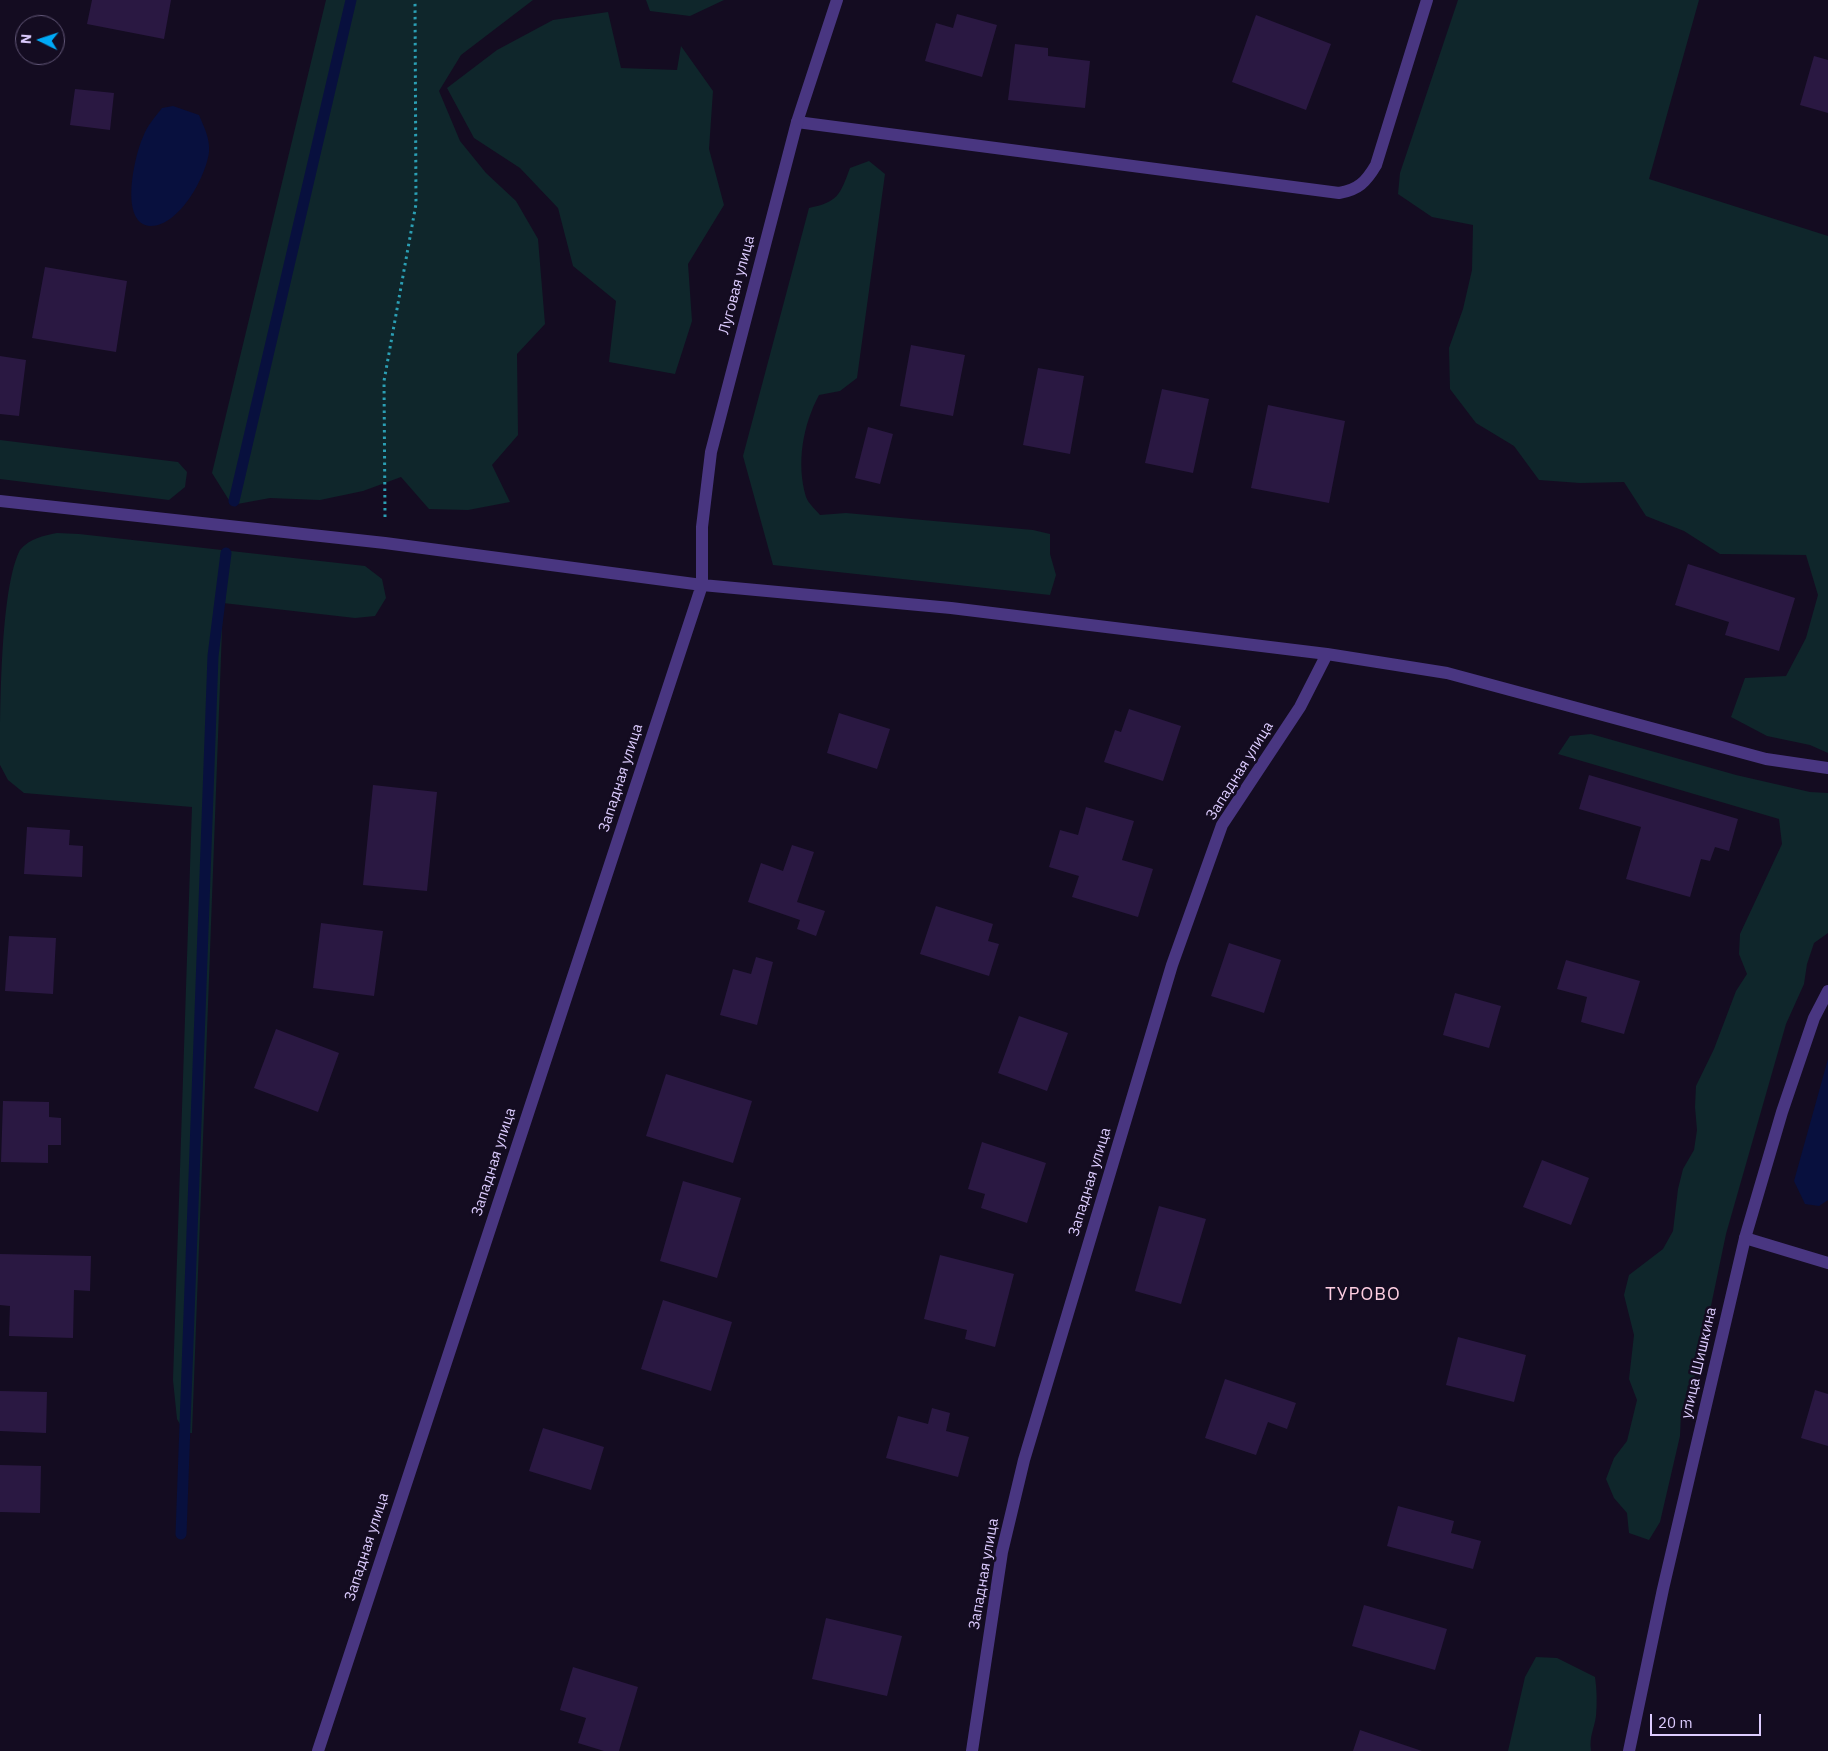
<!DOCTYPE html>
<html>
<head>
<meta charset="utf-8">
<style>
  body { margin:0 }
  #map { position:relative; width:1828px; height:1751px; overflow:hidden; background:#140c21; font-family:"IBM Plex Sans",sans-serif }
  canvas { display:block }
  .north { position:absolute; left:15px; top:15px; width:50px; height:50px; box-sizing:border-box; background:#140c21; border:1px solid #64597a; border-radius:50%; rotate:274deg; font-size:14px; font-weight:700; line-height:20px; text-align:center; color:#dcf }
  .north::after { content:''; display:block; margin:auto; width:18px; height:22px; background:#00a9f7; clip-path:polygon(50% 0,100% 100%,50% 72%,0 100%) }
  .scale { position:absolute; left:1650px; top:1714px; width:111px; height:22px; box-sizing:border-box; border:2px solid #dcf; border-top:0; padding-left:6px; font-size:15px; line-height:18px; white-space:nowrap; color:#dcf; -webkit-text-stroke:4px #140c21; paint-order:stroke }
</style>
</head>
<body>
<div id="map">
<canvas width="1828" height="1751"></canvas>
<div class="north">N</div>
<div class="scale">20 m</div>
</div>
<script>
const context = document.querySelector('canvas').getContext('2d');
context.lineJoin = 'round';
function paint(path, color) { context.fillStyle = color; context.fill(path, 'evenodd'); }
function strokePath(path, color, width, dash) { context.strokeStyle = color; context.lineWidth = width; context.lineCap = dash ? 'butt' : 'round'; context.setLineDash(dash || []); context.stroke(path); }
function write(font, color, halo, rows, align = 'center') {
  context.font = font + ' "IBM Plex Sans",sans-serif'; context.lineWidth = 5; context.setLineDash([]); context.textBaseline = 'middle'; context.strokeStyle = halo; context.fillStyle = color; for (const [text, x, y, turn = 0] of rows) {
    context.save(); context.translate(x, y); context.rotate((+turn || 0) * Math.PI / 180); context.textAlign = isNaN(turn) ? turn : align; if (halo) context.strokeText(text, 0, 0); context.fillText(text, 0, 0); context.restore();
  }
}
const green = new Path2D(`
  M326,0H533L461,55L439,91L460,141L486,173L516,201L538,239L545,324L517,354L518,435L492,465L510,502L468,510L429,509L401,477L363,491L320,500L270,498L232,505L212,473Z
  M646,0H724L690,16L650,11Z
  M1458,0H1699L1649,179L1828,236V753L1810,745L1767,736L1731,717L1745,678L1786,676L1806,638L1818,595L1806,555L1720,554L1684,531L1646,516L1624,482L1580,483L1539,480L1514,446L1476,423L1450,389L1449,348L1463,309L1472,270L1473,225L1432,217L1398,194L1400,173Z
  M608,12L621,68L677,70L681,46L713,91L709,149L724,205L688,264L692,321L675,374L609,362L616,301L573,266L558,208L520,168L474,138L447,88L497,50L553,20Z
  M869,161L885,174L857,378L840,391L819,395C803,425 796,463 806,497C808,503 816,510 820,515L846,513L1033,530L1050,534V554L1056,575L1050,595L773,565L743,456L809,208C838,202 840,195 850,168Z
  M0,440L178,462L187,472L185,487L169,500L0,479Z
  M57,533L79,534L365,566L382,579L386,598L375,616L355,618L223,603L192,1433H185L177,1419L173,1380L192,807L24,793L8,780L0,765C0,715 0,588 20,550C30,538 43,536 57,533Z
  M1591,734L1736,775L1810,792L1828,793V933L1814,943L1807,964L1804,984L1786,1024L1726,1234L1698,1368L1681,1412L1680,1436L1660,1522L1649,1540L1629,1533L1627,1513L1614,1498L1606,1479L1614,1458L1627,1441L1637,1400L1629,1379L1634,1335L1624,1295L1629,1275L1663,1249L1673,1231L1678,1189L1683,1169L1694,1150L1697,1130L1695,1107L1696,1086L1714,1049L1736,991L1747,974L1739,954L1740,934L1782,844L1779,819L1558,754L1570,736Z
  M1536,1657L1557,1658L1595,1677C1597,1690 1597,1703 1596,1716C1594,1730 1589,1736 1591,1751H1508L1525,1677Z`);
const water = new Path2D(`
  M173,106L199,115C204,127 210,138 209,152C206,177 179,226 151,226C118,225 135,154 143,137C147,126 155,117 162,108Z
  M1828,1059V1200L1819,1206L1805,1204L1794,1181Z`);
const stream = new Path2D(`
  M234,501L351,0
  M181,1534L213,656L226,553`);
const building = new Path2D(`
  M92,0H171L164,39L87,24Z
  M957,14L997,25L982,77L925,61L936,23L953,28Z
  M1256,15L1331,44L1306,110L1232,82Z
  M1015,44L1048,48V56L1090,61L1085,108L1008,100Z
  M1814,56L1828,60V113L1800,105Z
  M75,89L114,93L110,130L70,125Z
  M45,267L127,281L116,352L32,338Z
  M911,345L965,355L953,416L900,406Z
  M0,356L26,360L19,416L0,414Z
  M1038,368L1084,376L1070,454L1023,445Z
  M1162,389L1209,399L1193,473L1145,463Z
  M1268,405L1345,421L1329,503L1251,488Z
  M868,427L893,434L880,484L855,478Z
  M1688,564L1795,598L1779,651L1725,635L1729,622L1675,605Z
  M1129,709L1181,726L1163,781L1104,762L1115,730L1121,732Z
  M839,713L890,729L877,769L827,753Z
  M1589,775L1738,819L1729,851L1715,847L1710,861L1701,859L1690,897L1626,879L1641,827L1579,809Z
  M373,785L437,792L427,891L363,885Z
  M1086,807L1134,821L1122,860L1153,869L1138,917L1072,897L1079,876L1049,867L1060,830L1078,835Z
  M27,827L70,830L69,845L83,846L82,877L24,874Z
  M792,845L814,852L797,902L825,911L816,936L797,929L800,920L748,902L761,863L783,871Z
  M936,906L993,924L988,941L999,944L989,976L920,954Z
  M321,923L383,931L374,996L313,988Z
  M9,936L56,938L53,994L5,991Z
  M1229,943L1281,960L1264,1013L1211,996Z
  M756,957L773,962L757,1025L720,1015L733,969L751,974Z
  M1566,960L1640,981L1624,1034L1581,1022L1587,997L1557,989Z
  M1455,993L1501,1006L1489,1048L1443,1035Z
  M1019,1016L1068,1033L1047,1091L998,1073Z
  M276,1029L339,1053L318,1112L254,1088Z
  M666,1074L752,1101L733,1163L646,1136Z
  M3,1101L49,1102V1117L61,1118V1145H48V1163L1,1162Z
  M982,1142L1046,1163L1027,1223L981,1208L985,1194L968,1189Z
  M1542,1160L1589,1178L1571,1225L1523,1207Z
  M683,1181L741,1198L717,1278L660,1261Z
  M1159,1206L1206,1219L1181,1304L1135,1291Z
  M0,1254L91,1256L90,1291L74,1290L73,1338L9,1336L10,1306L0,1305Z
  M940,1255L1014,1274L995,1347L965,1339L967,1330L924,1319Z
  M663,1300L732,1322L711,1391L641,1369Z
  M1458,1337L1526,1355L1514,1402L1446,1385Z
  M1225,1379L1296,1403L1287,1429L1268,1422L1256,1455L1205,1438Z
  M1815,1390L1828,1394V1446L1801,1438Z
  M0,1391L47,1392L46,1433L0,1431Z
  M932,1408L950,1413L946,1431L969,1437L958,1477L886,1458L898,1416L928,1424Z
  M543,1428L604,1447L591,1490L529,1471Z
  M0,1465L41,1466L40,1513L0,1512Z
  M1398,1506L1454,1521L1451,1533L1481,1541L1473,1569L1387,1546Z
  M1364,1605L1447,1629L1435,1670L1352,1646Z
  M826,1618L902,1636L887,1696L812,1679Z
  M573,1667L638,1687L619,1751H604L578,1743L586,1718L560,1710Z
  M1360,1730L1422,1751H1353Z`);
const path = new Path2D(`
  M385,517L384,381L416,204L415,0`);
const service = new Path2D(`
  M797,122L1339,193C1358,190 1366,182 1376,165L1427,0
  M1745,1238L1828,1263`);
const minor = new Path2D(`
  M0,501L385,543L702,585L951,608L1327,654L1447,673L1766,759L1828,768
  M318,1751L702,585V527L711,452L797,122L837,0
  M972,1751L1002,1552L1024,1460L1172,965L1222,825L1300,707L1327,654
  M1629,1751L1663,1589L1745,1238L1782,1112L1814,1018L1828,991`);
const streetNames = [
  ["Луговая улица",737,285,-75],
  ["Западная улица",1240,771,-58],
  ["Западная улица",621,778,-72],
  ["Западная улица",494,1162,-72],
  ["Западная улица",1090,1182,-73],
  ["улица Шишкина",1699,1363,-77],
  ["Западная улица",367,1547,-72],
  ["Западная улица",984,1574,-80]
];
const quarterNames = [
  ["ТУРОВО",1363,1295]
];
paint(green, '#0f262b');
paint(water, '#08103e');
strokePath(stream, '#08103e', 11);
paint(building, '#2a1842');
strokePath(path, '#2b9fb4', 3, [2.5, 4]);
strokePath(service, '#493681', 12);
strokePath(minor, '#493681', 12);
write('15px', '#dcf', '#140c21', streetNames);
context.letterSpacing = '1px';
write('18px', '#ffcee2', '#140c21', quarterNames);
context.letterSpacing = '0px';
</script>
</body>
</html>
